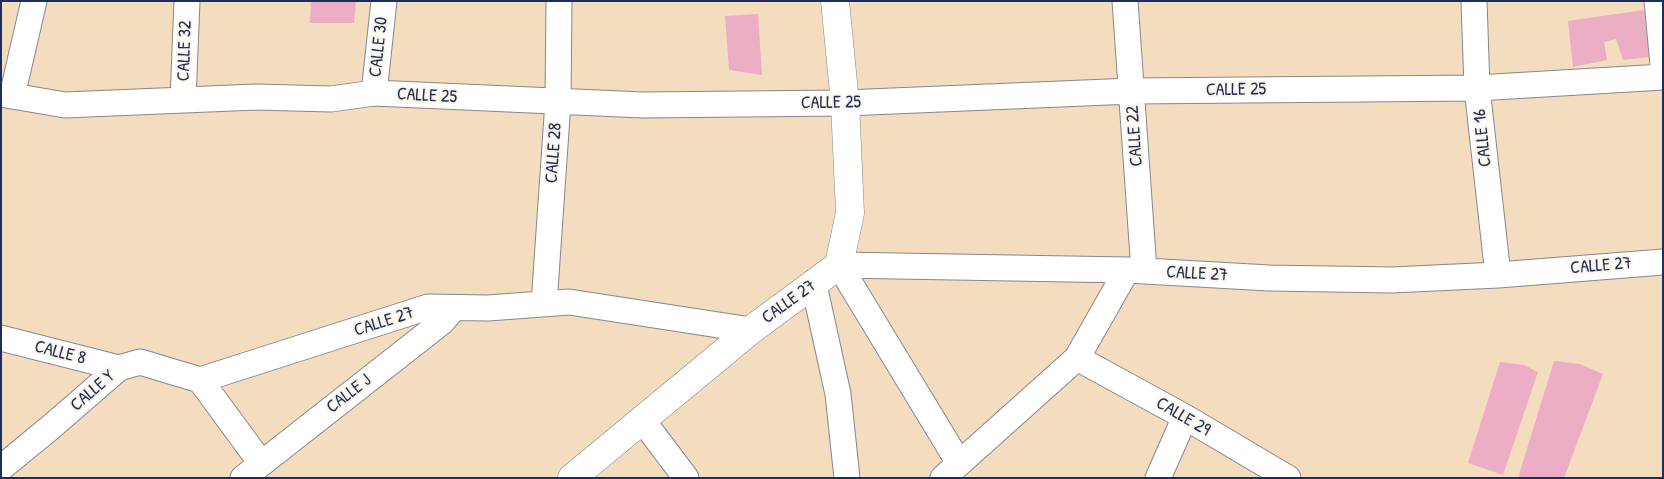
<!DOCTYPE html>
<html>
<head>
<meta charset="utf-8">
<style>
  body { margin:0 }
  #map { position:relative; width:1664px; height:479px; overflow:hidden; background:#f3ddbe; font-family:"Patrick Hand",sans-serif }
  canvas { display:block }
  .frame { position:absolute; inset:0; border:2px solid #1b2f5e; pointer-events:none }
</style>
</head>
<body>
<div id="map">
<canvas width="1664" height="479"></canvas>
<div class="frame"></div>
</div>
<script>
const context = document.querySelector('canvas').getContext('2d');
context.lineJoin = 'round';
function paint(path, color) { context.fillStyle = color; context.fill(path, 'evenodd'); }
function strokePath(path, color, width, dash) { context.strokeStyle = color; context.lineWidth = width; context.lineCap = dash ? 'butt' : 'round'; context.setLineDash(dash || []); context.stroke(path); }
function write(font, color, halo, rows, align = 'center') {
  context.font = font + ' "Patrick Hand",sans-serif'; context.lineWidth = 4; context.setLineDash([]); context.textBaseline = 'middle'; context.strokeStyle = halo; context.fillStyle = color; for (const [text, x, y, turn = 0] of rows) {
    context.save(); context.translate(x, y); context.rotate((+turn || 0) * Math.PI / 180); context.textAlign = isNaN(turn) ? turn : align; if (halo) context.strokeText(text, 0, 0); context.fillText(text, 0, 0); context.restore();
  }
}
const building = new Path2D(`
  M311,1H356L354,23H310Z
  M1644,10L1650,57L1623,60L1616,39L1604,42L1607,60L1573,67L1568,21Z
  M758,14L762,75L729,70L725,16Z
  M1554,361L1580,364L1603,374L1564,478H1518Z
  M1500,362L1524,365L1538,372L1503,475L1468,463Z`);
const minor = new Path2D(`
  M1125,1L1144,271
  M1474,1L1477,88L1498,275
  M1657,1L1663,65
  M374,93L384,1
  M1,94L65,105L256,97L331,99L374,93L643,105L845,103L1132,91L1477,88L1663,77
  M12,96L34,1
  M183,100L187,1
  M839,265L1127,270L1269,278L1392,280L1498,275L1663,262
  M839,265L959,463
  M814,285L838,394L847,478
  M544,304L558,102L559,1
  M1,338L119,368
  M1077,358L1185,417L1288,478
  M200,380L428,307L488,308L569,302L751,330
  M200,380L261,463
  M643,421L686,478
  M1,468L51,427L119,368L140,362L200,380
  M243,478L442,322L453,309
  M943,478L1077,358L1127,270
  M1158,478L1185,417`);
const tertiary = new Path2D(`
  M572,478L751,330L839,265L850,213L845,103L835,1`);
const streetNames = [
  ["CALLE 30",379,47,-84],
  ["CALLE 32",185,51,-88],
  ["CALLE 25",1236,90,-1],
  ["CALLE 25",427,96,3],
  ["CALLE 25",831,103,-1],
  ["CALLE 22",1135,136,-94],
  ["CALLE 16",1483,138,-96],
  ["CALLE 28",554,153,-86],
  ["CALLE 27",1601,266,-5],
  ["CALLE 27",1197,274,3],
  ["CALLE 27",789,302,-36],
  ["CALLE 27",384,322,-18],
  ["CALLE 8",60,353,14],
  ["CALLE Y",93,391,-41],
  ["CALLE J",349,394,-38],
  ["CALLE 29",1183,417,30]
];
paint(building, '#ecaec5');
strokePath(minor, '#87868e', 27);
strokePath(tertiary, '#87868e', 29);
strokePath(minor, '#fff', 25);
strokePath(tertiary, '#fff', 28);
write('18px', '#1b2f5e', '#fcf5e5', streetNames);
</script>
</body>
</html>
